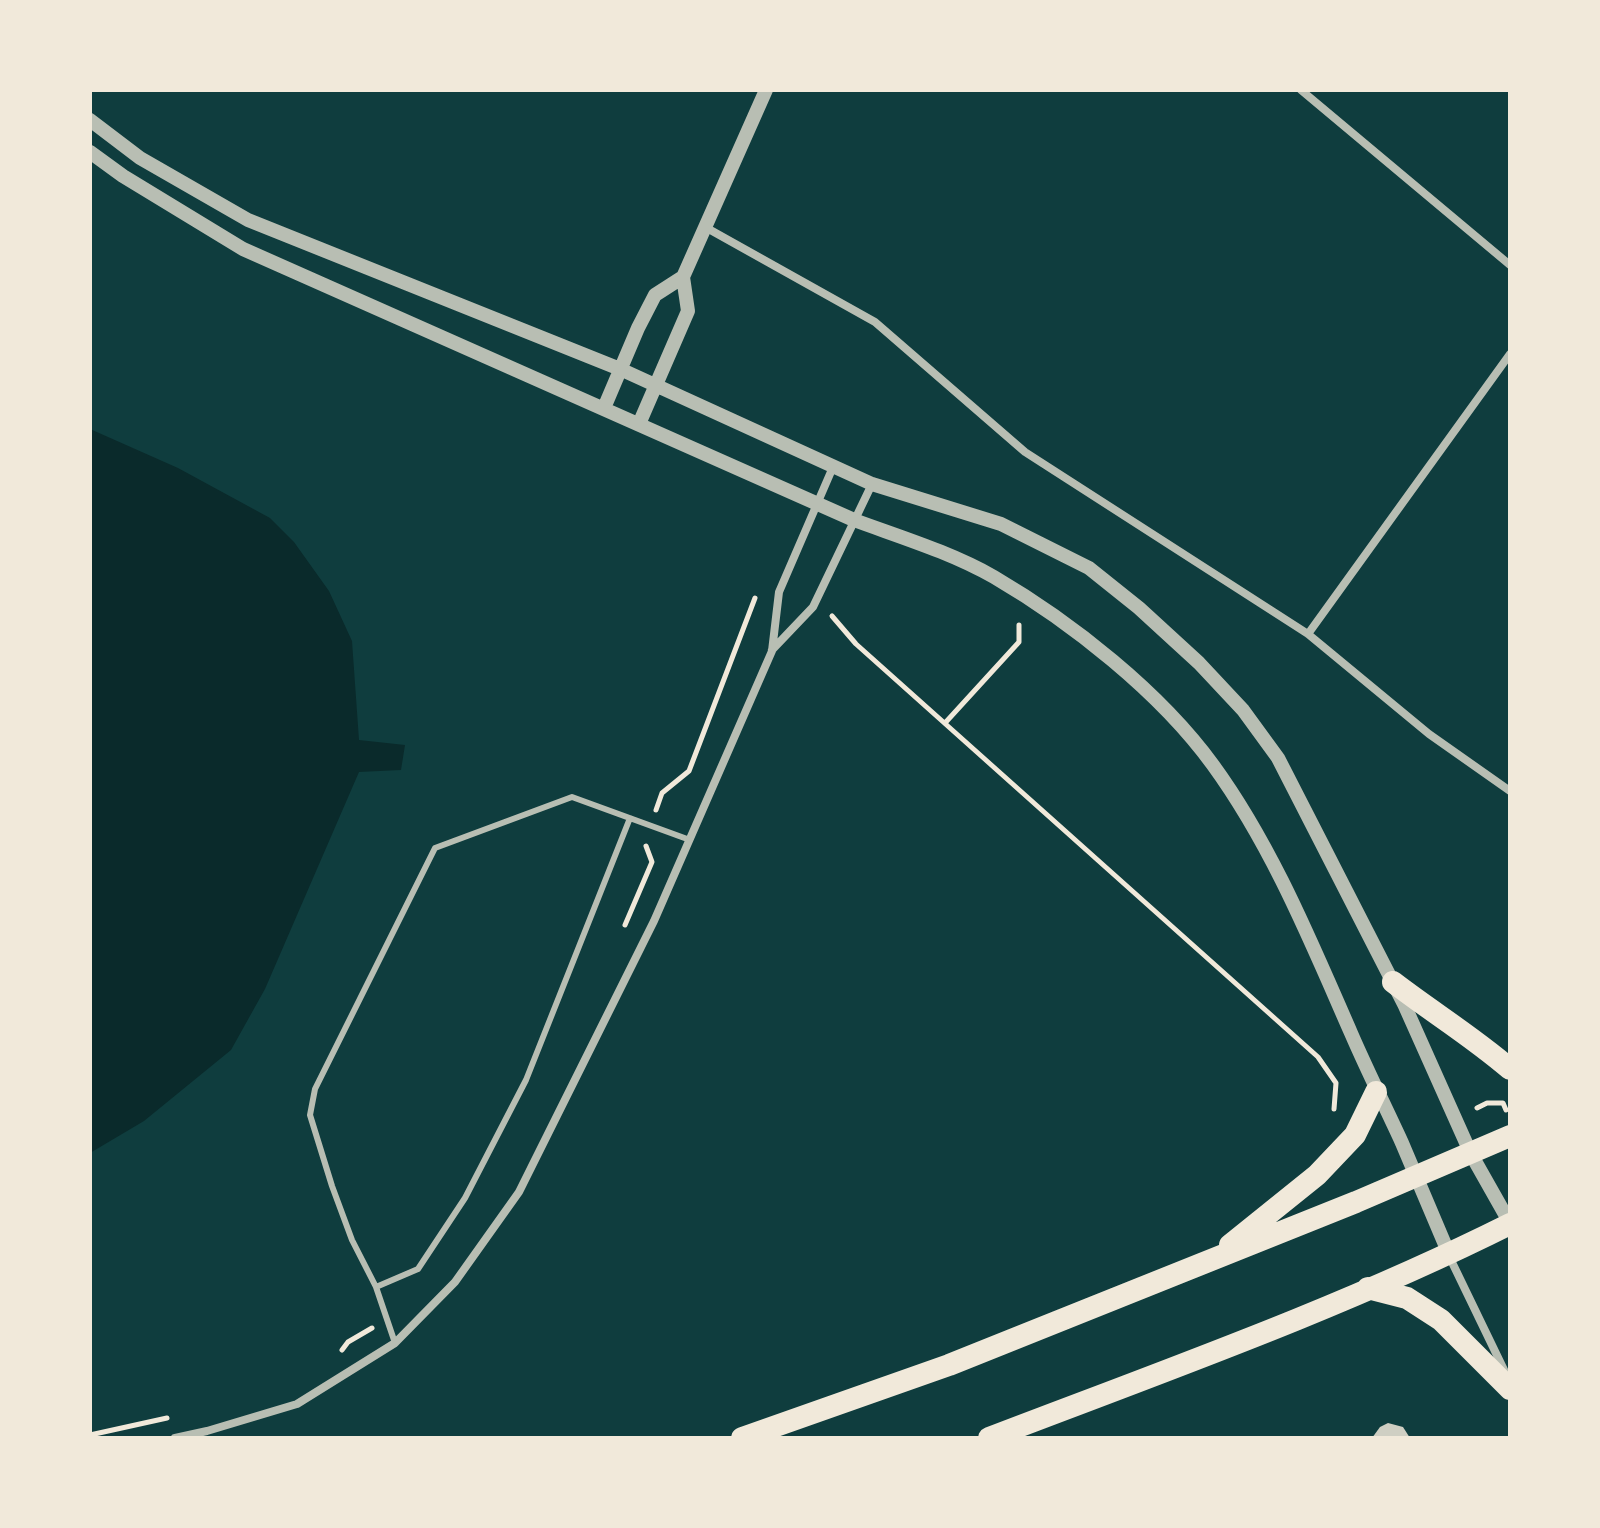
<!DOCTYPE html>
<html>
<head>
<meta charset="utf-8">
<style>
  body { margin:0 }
  #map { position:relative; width:1600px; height:1528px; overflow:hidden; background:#0f3d3e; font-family:Inter,sans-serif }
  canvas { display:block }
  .frame { position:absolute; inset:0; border:92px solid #f1e9da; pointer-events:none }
</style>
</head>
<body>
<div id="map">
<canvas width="1600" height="1528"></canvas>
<div class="frame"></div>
</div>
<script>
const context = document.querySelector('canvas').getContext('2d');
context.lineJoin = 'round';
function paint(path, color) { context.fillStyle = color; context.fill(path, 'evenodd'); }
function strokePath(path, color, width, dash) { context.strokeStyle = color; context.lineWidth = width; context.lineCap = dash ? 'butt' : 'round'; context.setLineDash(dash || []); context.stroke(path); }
const water = new Path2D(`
  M90,429L178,468L270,518L294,542L329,591L352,641L359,740L405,745L401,770L359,772L265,989L231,1050L144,1121L90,1153Z`);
const building = new Path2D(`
  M1388,1423L1403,1427L1410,1438H1372L1380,1427Z`);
const path = new Path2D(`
  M832,616L856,644L1318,1057L1336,1083L1334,1109
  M945,723L1019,642V625
  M656,810L662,793L689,771L755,598
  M625,925L652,862L646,846
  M1477,1108L1487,1103H1503L1506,1110
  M342,1350L348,1342L372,1328
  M90,1435L167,1418`);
const service = new Path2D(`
  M376,1287L418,1269L465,1198L526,1080L630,818
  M395,1343L376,1287L352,1240L332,1186L310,1115L315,1089L435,848L572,797L690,840`);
const minor = new Path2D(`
  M1301,90L1510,265
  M705,227L875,322L1025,452L1308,634L1429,734L1510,791
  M1308,634L1510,354
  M772,650L813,607L872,484
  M1449,1256L1506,1374
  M175,1438L207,1431L297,1404L395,1343L455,1282L519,1192L654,921L772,651L779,592L833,467`);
const tertiary = new Path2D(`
  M90,120L140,158L248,220L620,369L872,484L1001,524L1089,568L1139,608L1199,663L1243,710L1278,758L1404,1004L1471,1154L1510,1223
  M90,152L123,176L243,249L854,520C900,537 950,552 994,577C1071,622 1160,692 1213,765C1272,846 1311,942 1351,1033C1367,1070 1385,1106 1402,1143C1418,1180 1433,1217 1449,1254
  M604,408L638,328L655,295L683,277
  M639,424L688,311L683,277L766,90`);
const trunk = new Path2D(`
  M1393,982C1432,1012 1473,1037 1510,1069
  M1230,1245L1317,1175L1355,1135L1376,1092
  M1368,1288L1407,1298L1441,1320L1510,1389
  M742,1438L949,1365L1356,1202L1510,1136
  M989,1438C1164,1371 1342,1308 1510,1224`);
paint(water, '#0a2a2b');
paint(building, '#cfcfc3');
strokePath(path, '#f1e9da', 5);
strokePath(service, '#b8beb3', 6);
strokePath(minor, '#b8beb3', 8);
strokePath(tertiary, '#b8beb3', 14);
strokePath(trunk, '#f1e9da', 22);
</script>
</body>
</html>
